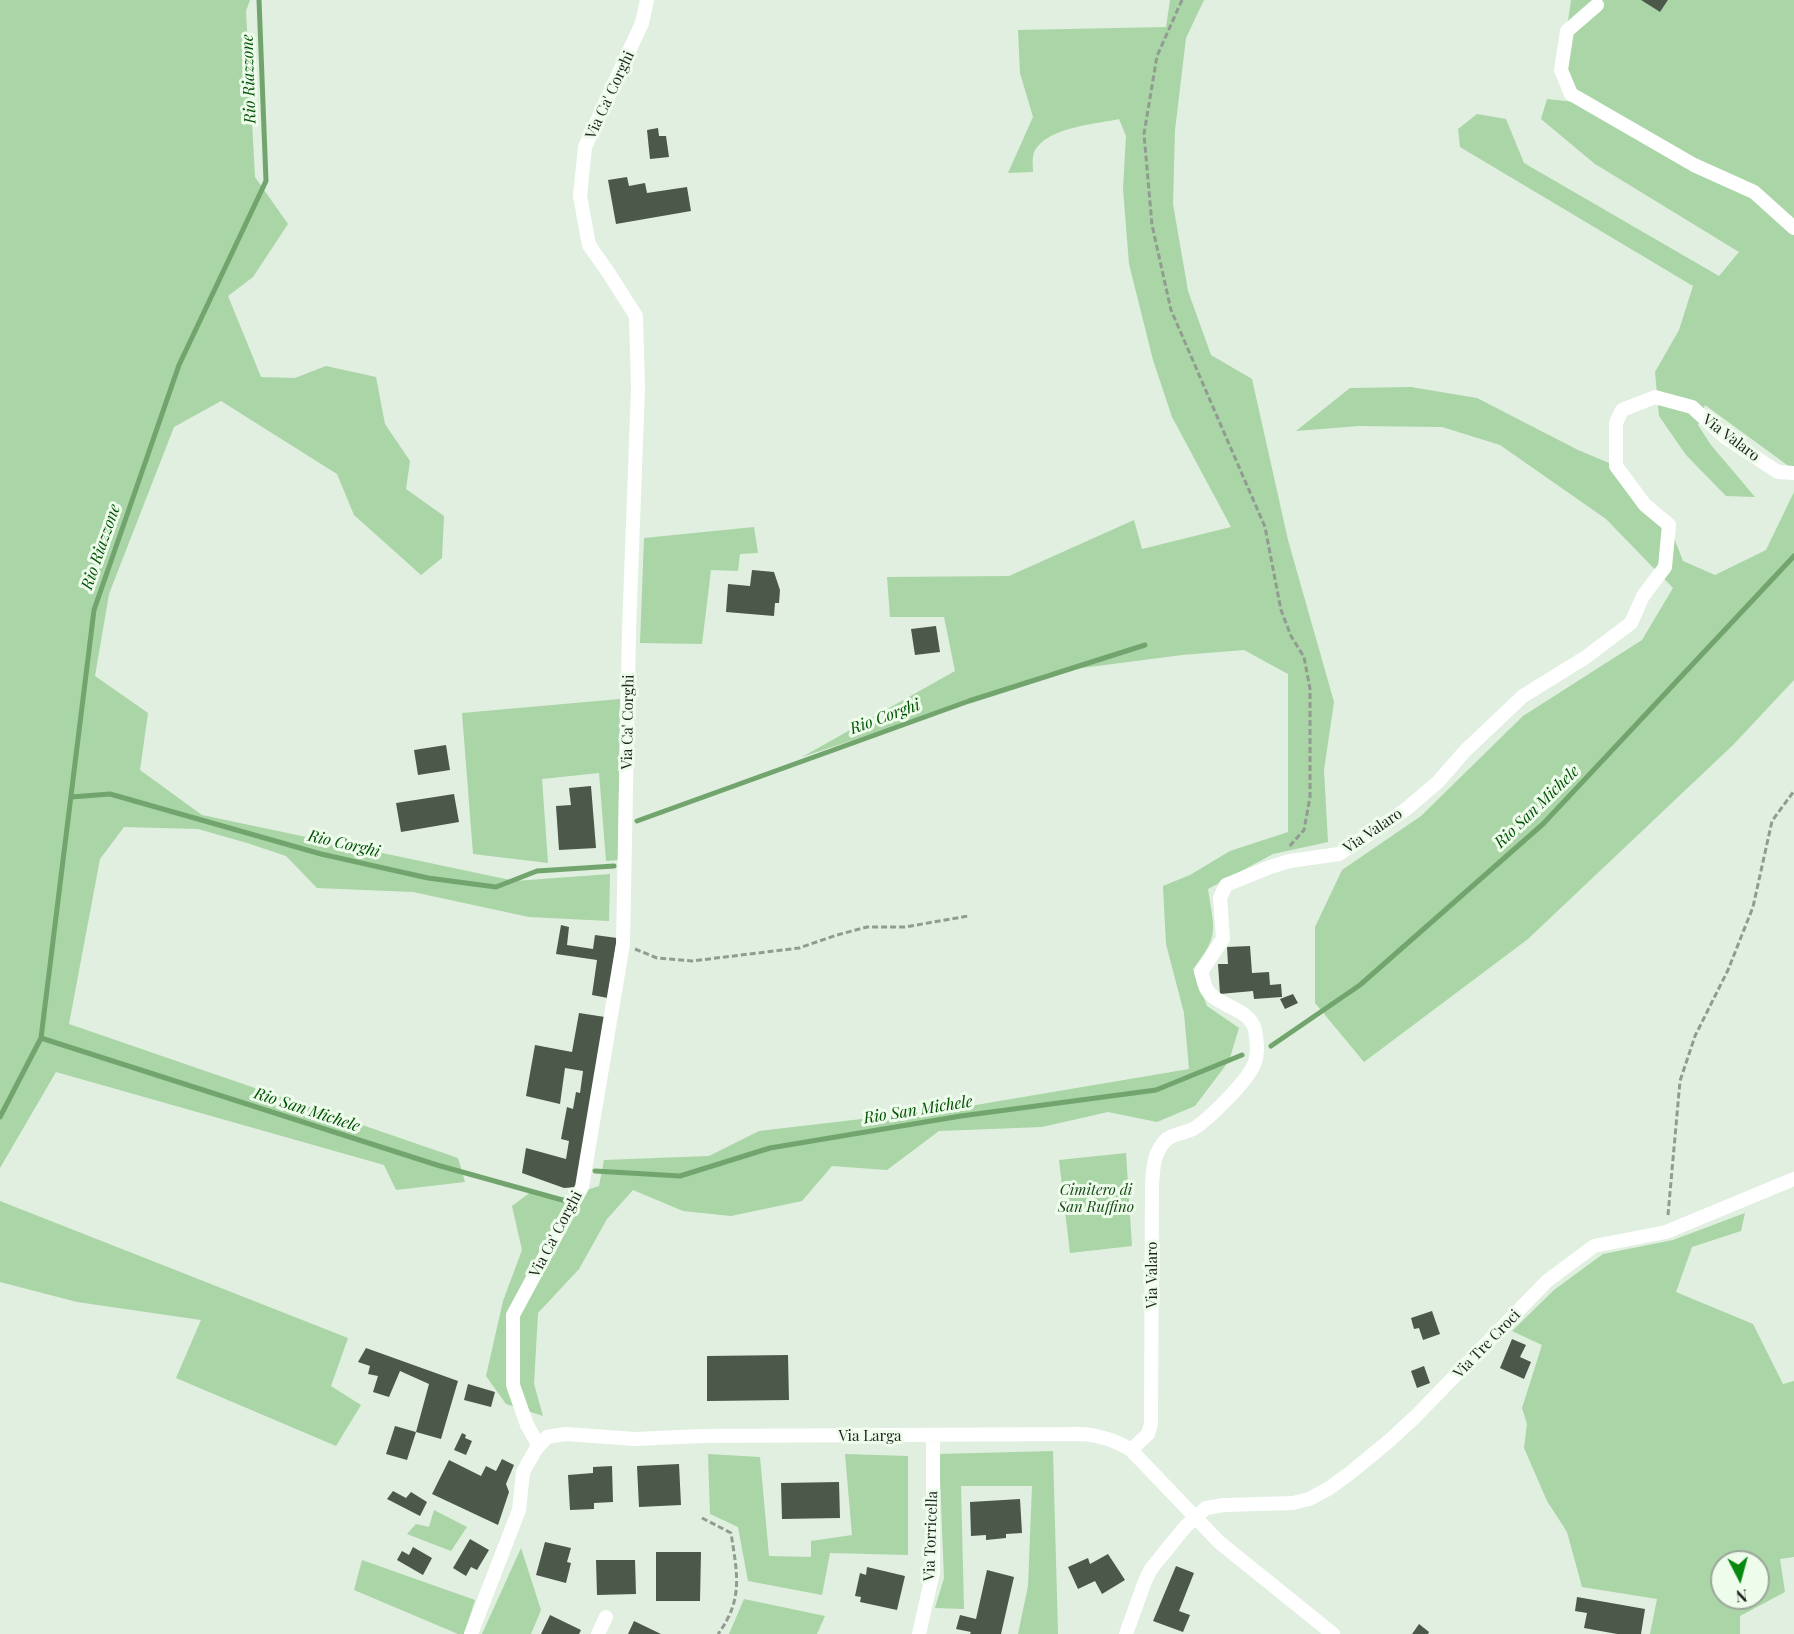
<!DOCTYPE html>
<html>
<head>
<meta charset="utf-8">
<style>
  body { margin:0 }
  #map { position:relative; width:1794px; height:1634px; overflow:hidden; background:#e0efdf; font-family:"Playfair Display",serif }
  canvas { display:block }
  .north { position:absolute; left:1710px; top:1550px; width:60px; height:60px; box-sizing:border-box; background:#eefcec; border:2px solid #9ca69a; border-radius:50%; rotate:174deg; font-size:16px; font-weight:700; line-height:24px; text-align:center; color:#212620 }
  .north::after { content:''; display:block; margin:auto; width:21px; height:27px; background:#08880e; clip-path:polygon(50% 0,100% 100%,50% 72%,0 100%) }
</style>
</head>
<body>
<div id="map">
<canvas width="1794" height="1634"></canvas>
<div class="north">N</div>
</div>
<script>
const context = document.querySelector('canvas').getContext('2d');
context.lineJoin = 'round';
function paint(path, color) { context.fillStyle = color; context.fill(path, 'evenodd'); }
function strokePath(path, color, width, dash) { context.strokeStyle = color; context.lineWidth = width; context.lineCap = dash ? 'butt' : 'round'; context.setLineDash(dash || []); context.stroke(path); }
function write(font, color, halo, rows, align = 'center') {
  context.font = font + ' "Playfair Display",serif'; context.lineWidth = 6; context.setLineDash([]); context.textBaseline = 'middle'; context.strokeStyle = halo; context.fillStyle = color; for (const [text, x, y, turn = 0] of rows) {
    context.save(); context.translate(x, y); context.rotate((+turn || 0) * Math.PI / 180); context.textAlign = isNaN(turn) ? turn : align; if (halo) context.strokeText(text, 0, 0); context.fillText(text, 0, 0); context.restore();
  }
}
const green = new Path2D(`
  M0,0H250L246,11L255,177L288,224L253,277L228,296L261,377L295,378L326,366L376,377L385,424L410,461L406,489L444,516L442,558L421,575L354,515L337,474L221,401L174,427L109,594L95,676L148,713L140,770L202,815L515,881L610,874L609,921L529,917L413,892L317,888L286,856L247,843L198,829L124,827L100,859L69,1024L458,1158L465,1182L396,1190L384,1165L56,1072L0,1168Z
  M1170,0H1204L1186,38L1175,130L1173,204L1188,291L1211,355L1252,379L1288,540L1334,702L1324,770L1328,842L1273,854L1208,889C1214,931 1220,934 1193,969L1207,1006L1239,1028L1229,1061L1195,1106L1157,1122L1108,1112L1042,1127L939,1131L887,1170L832,1166L802,1201L731,1216L683,1211L633,1190L607,1219L579,1269L538,1313L534,1384L543,1416L506,1404L486,1376L503,1301L522,1250L512,1206L532,1191L561,1198L599,1186L604,1160L709,1156L759,1131L964,1107L1189,1069L1184,1013L1166,944L1163,886L1190,875L1230,851L1288,832V674L1244,650L1182,655L1051,672L929,715L802,757L955,671L944,617H890L887,577L1009,576L1134,520L1142,549L1231,527L1172,417L1153,360L1129,264L1123,189L1126,136L1119,119C1096,124 1038,128 1033,157C1032,162 1033,167 1033,172L1008,173L1033,117L1020,73L1018,30L1166,27Z
  M1571,0H1641L1660,12L1668,0H1794V470L1705,405L1698,425L1711,445L1755,497L1726,496L1686,455L1659,416L1655,372L1679,330L1693,286L1460,147L1458,129L1477,114L1506,119L1524,163L1719,276L1739,252L1595,164L1541,119L1547,99L1585,103L1561,70Z
  M1411,387L1477,398L1578,450L1616,466L1669,525L1683,561L1715,575L1766,550L1794,492V680L1733,745L1528,939L1364,1062L1315,1003V927L1342,870L1421,816L1523,716L1642,640L1673,588L1606,519L1500,445L1442,427L1359,426L1296,431L1350,388Z
  M754,527L758,553L740,554L738,571L711,570L702,644L640,643L644,538Z
  M620,699L618,860L606,861L599,773L542,779L548,863L473,854L462,713Z
  M1126,1153L1132,1246L1070,1253L1059,1160Z
  M0,1201L348,1338L331,1386L361,1405L336,1446L176,1378L201,1320L77,1302L0,1282Z
  M1745,1213L1741,1231L1692,1247L1676,1292L1753,1324L1783,1384L1794,1381V1557L1780,1559L1785,1592L1740,1616V1634H1650L1657,1599L1582,1587L1567,1532L1547,1501L1524,1448L1527,1424L1522,1408L1542,1345L1512,1331L1554,1290L1603,1254L1673,1240ZM1722,1562H1758V1598H1722Z
  M1053,1451L1058,1634H1018L1028,1586L1032,1486H961L964,1609L935,1608L944,1578L939,1454Z
  M708,1454L760,1457L769,1556L811,1557V1541L852,1535L845,1454L908,1456V1555L830,1553L822,1595L748,1581L738,1527L710,1514Z
  M434,1510L467,1527L451,1551L407,1534L416,1524L429,1527Z
  M521,1548L541,1610L531,1634H482Z
  M362,1560L475,1600L464,1634H458L354,1590Z
  M744,1599L825,1616L817,1634H729Z`);
const stream = new Path2D(`
  M71,797L110,794L321,854L428,878L496,887L537,871L614,866
  M637,821L969,701L1145,645
  M41,1038L437,1165L566,1201L567,1200
  M1271,1046L1360,985L1543,824L1794,556
  M0,1117L41,1038L94,610L179,365L266,181L259,0
  M595,1171L680,1176L770,1148L961,1116L1156,1090L1242,1055`);
const building = new Path2D(`
  M1641,0H1668L1660,12Z
  M658,128L659,136H666L669,157L650,159L647,130Z
  M627,177L629,186L645,183L647,193L687,187L691,211L616,224L608,180Z
  M752,570L774,572L780,590L779,603H775L774,616L726,612L728,584L750,586Z
  M936,626L940,652L915,655L911,629Z
  M446,745L450,770L418,775L414,750Z
  M591,786L596,848L559,850L556,806L571,805L569,788Z
  M454,794L459,822L401,832L396,803Z
  M561,925L569,927L567,945L593,949L595,935L617,938L608,998L592,995L597,960L556,954Z
  M1250,946L1252,973L1269,972L1270,985L1281,984L1282,997L1254,999L1253,991L1220,994L1218,964H1228L1227,947Z
  M1293,994L1298,1003L1285,1009L1280,999Z
  M579,1013L605,1017L577,1187L564,1188L522,1173L526,1148L566,1159L569,1141L561,1139L567,1107L573,1109L576,1092L580,1093L583,1071L565,1068L560,1104L526,1096L535,1045L572,1052Z
  M1432,1311L1440,1334L1423,1340L1419,1328L1414,1329L1411,1318Z
  M1512,1339L1526,1345L1520,1357L1531,1362L1524,1379L1500,1368Z
  M366,1348L458,1381L441,1439L416,1432L429,1384L400,1371L389,1397L373,1392L378,1376L368,1374L370,1366L358,1362Z
  M788,1355L789,1400L707,1401V1356Z
  M1424,1366L1430,1383L1417,1388L1411,1371Z
  M468,1384L495,1392L491,1407L464,1400Z
  M395,1426L416,1432L407,1460L386,1454Z
  M462,1433L466,1435L465,1438L472,1441L466,1455L454,1450Z
  M502,1459L514,1465L506,1484L509,1492L498,1525L432,1494L449,1460L481,1476L486,1466L496,1471Z
  M679,1464L681,1505L639,1507L637,1466Z
  M612,1466L613,1502L594,1503V1509L570,1510L568,1475L593,1473V1467Z
  M839,1482L840,1518L782,1519L781,1483Z
  M393,1491L406,1498L411,1492L427,1502L420,1516L387,1499Z
  M1020,1499L1022,1533L1006,1534V1538L986,1540V1535L971,1536L970,1502Z
  M470,1539L489,1550L477,1570L471,1567L466,1576L453,1568Z
  M545,1542L571,1548L567,1562L571,1563L566,1583L536,1575Z
  M413,1547L432,1558L423,1575L397,1560L402,1551L409,1555Z
  M656,1552H701L700,1601H656Z
  M1108,1554L1125,1580L1102,1594L1095,1581L1078,1589L1068,1567L1088,1558L1090,1564Z
  M596,1560H635L636,1594L597,1595Z
  M1176,1566L1194,1573L1179,1611L1190,1615L1183,1632L1153,1621Z
  M867,1567L905,1576L897,1610L860,1602L861,1597L855,1596L860,1573L866,1575Z
  M987,1570L1014,1577L1001,1634H970L971,1632L956,1629L960,1615L976,1619Z
  M1577,1597L1645,1609L1641,1634H1617L1584,1628L1587,1613L1575,1611Z
  M550,1615L581,1630L579,1634H541Z
  M634,1621L661,1634H628Z
  M1419,1624L1429,1632L1428,1634H1412Z`);
const path = new Path2D(`
  M1182,0L1157,56L1144,134L1152,225L1171,310L1265,527L1281,610L1291,636L1304,657L1310,689V797L1304,830L1289,847
  M635,949L657,958L692,961L799,948L837,935L867,927H905L968,916
  M1668,1215L1680,1081L1695,1036L1728,970L1753,907L1772,821L1794,791
  M702,1518L731,1533C737,1573 744,1599 718,1634`);
const minor = new Path2D(`
  M1597,5L1567,31L1561,70L1571,94L1694,165L1754,192L1794,228
  M539,1446L527,1425L513,1385V1315L582,1187L623,944L629,631L638,388L636,316L608,272L589,245L580,196L585,147L642,23L647,0
  M1131,1450L1148,1434L1151,1424L1152,1186C1153,1169 1153,1152 1167,1139C1174,1134 1185,1133 1193,1129C1208,1120 1250,1079 1255,1062C1258,1053 1257,1040 1255,1030C1250,1008 1218,1007 1207,990C1204,985 1203,977 1201,972L1223,939L1220,898L1226,885L1270,867L1290,861L1339,854L1405,810L1438,782L1465,751L1523,696L1586,657L1631,623L1643,596L1665,567L1669,525L1645,505L1616,466V423L1622,410L1655,397L1692,407L1726,438L1778,472L1794,473
  M471,1634L519,1510L523,1472L536,1449L547,1437L565,1434L635,1439L702,1436L1084,1434C1102,1436 1116,1440 1131,1450L1219,1542L1333,1634
  M598,1634L606,1617
  M919,1634L933,1572V1436
  M1126,1634L1145,1581L1151,1569L1185,1527L1206,1508L1224,1505L1293,1503L1309,1499L1328,1489L1350,1473L1389,1441L1416,1416L1547,1281L1594,1246L1666,1232L1794,1179`);
const streetNames = [
  ["Via Ca' Corghi",610,95,-65],
  ["Via Valaro",1731,438,37],
  ["Via Ca' Corghi",628,722,-89],
  ["Via Valaro",1373,831,-34],
  ["Via Ca' Corghi",556,1234,-62],
  ["Via Valaro",1152,1275,-90],
  ["Via Tre Croci",1487,1344,-46],
  ["Via Larga",870,1436],
  ["Via Torricella",931,1536,-88]
];
const parkNames = [
  ["Cimitero di",1096,1190],
  ["San Ruffino",1096,1207]
];
const waterNames = [
  ["Rio Riazzone",249,79,-92],
  ["Rio Riazzone",101,547,-71],
  ["Rio Corghi",885,717,-20],
  ["Rio San Michele",1537,807,-44],
  ["Rio Corghi",344,844,13],
  ["Rio San Michele",307,1110,18],
  ["Rio San Michele",918,1110,-9]
];
paint(green, '#aad5a6');
strokePath(stream, '#72a56e', 5);
paint(building, '#4c584a');
strokePath(path, '#919c90', 3, [6, 3]);
strokePath(minor, '#fff', 14);
write('15px', '#212620', '#eefcec', streetNames);
write('italic 15px', '#164715', '#eefcec', parkNames);
write('italic 16px', '#005002', '#eefcec', waterNames);
</script>
</body>
</html>
